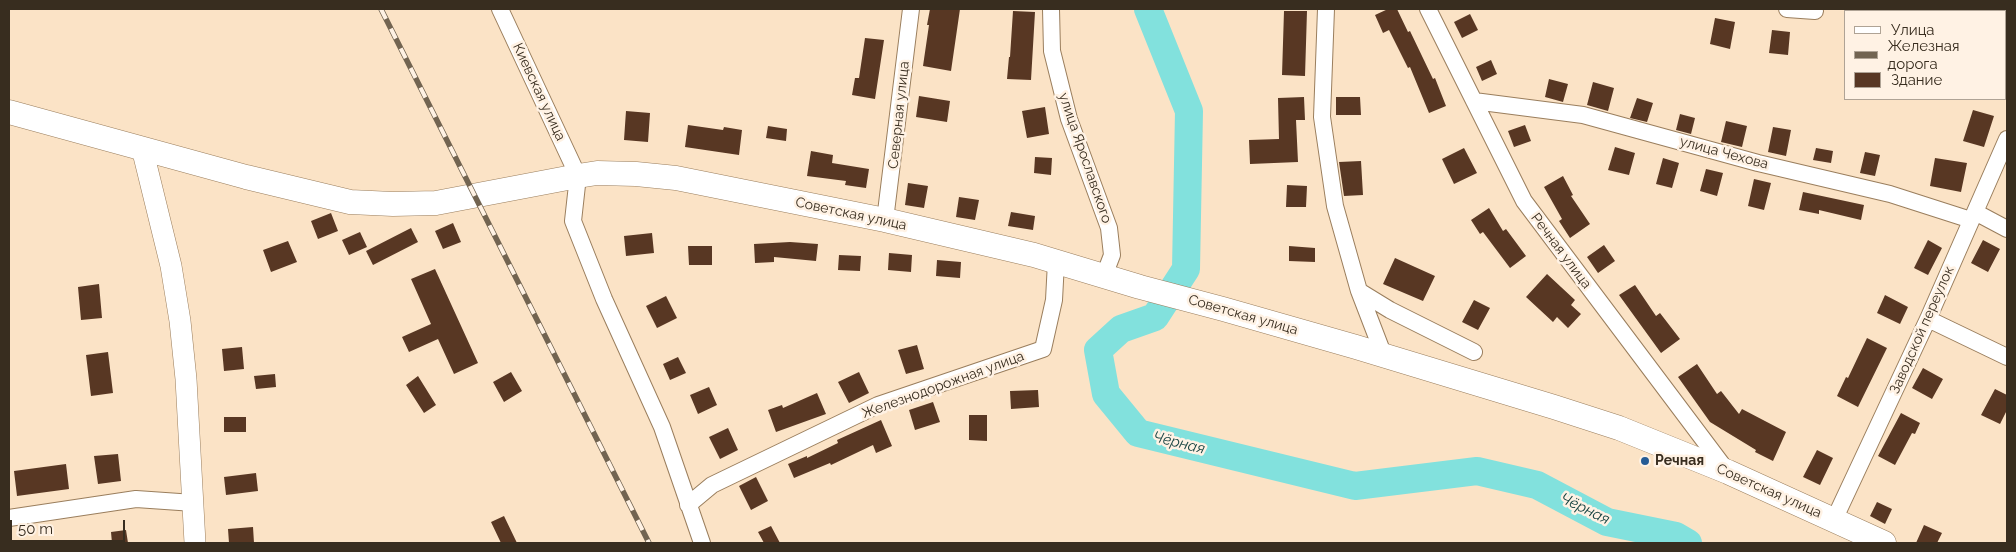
<!DOCTYPE html>
<html>
<head>
<meta charset="utf-8">
<style>
  body { margin:0 }
  #map { position:relative; width:2016px; height:552px; overflow:hidden; background:#fbe3c6; font-family:Raleway,sans-serif }
  canvas { display:block }
  .frame { position:absolute; inset:0; border:10px solid #382d1f; pointer-events:none }
  .legend { position:absolute; left:1844px; top:10px; width:162px; height:90px; box-sizing:border-box; background:#fff2e4; border:1px solid #afa395; margin:0; padding:6px 9px; list-style:none; font-size:15px; color:#382d1f }
  .legend li { display:flex; align-items:center; gap:10px; height:25px }
  .legend b { width:25px; border:1px solid #afa395 }
  .scale { position:absolute; left:10px; top:520px; width:115px; height:22px; box-sizing:border-box; border:2px solid #382d1f; border-top:0; padding-left:6px; font-size:15px; line-height:18px; white-space:nowrap; color:#382d1f; -webkit-text-stroke:4px #fff2e4; paint-order:stroke }
</style>
</head>
<body>
<div id="map">
<canvas width="2016" height="552"></canvas>
<div class="frame"></div>
<ul class="legend">
<li><b style="height:6px;background:#fff"></b>Улица</li>
<li><b style="height:6px;background:#726451"></b>Железная дорога</li>
<li><b style="height:14px;background:#583723"></b>Здание</li>
</ul>
<div class="scale">50 m</div>
</div>
<script>
const context = document.querySelector('canvas').getContext('2d');
context.lineJoin = 'round';
function strokePath(path, color, width, dash) { context.strokeStyle = color; context.lineWidth = width; context.lineCap = dash ? 'butt' : 'round'; context.setLineDash(dash || []); context.stroke(path); }
function paint(path, color) { context.fillStyle = color; context.fill(path, 'evenodd'); }
function write(font, color, halo, rows, align = 'center') {
  context.font = font + ' Raleway,sans-serif'; context.lineWidth = 5; context.setLineDash([]); context.textBaseline = 'middle'; context.strokeStyle = halo; context.fillStyle = color; for (const [text, x, y, turn = 0] of rows) {
    context.save(); context.translate(x, y); context.rotate((+turn || 0) * Math.PI / 180); context.textAlign = isNaN(turn) ? turn : align; if (halo) context.strokeText(text, 0, 0); context.fillText(text, 0, 0); context.restore();
  }
}
const river = new Path2D(`
  M1148,9L1189,111L1186,269L1155,317L1121,329L1098,350L1106,394L1138,433L1355,486L1477,471L1537,485L1607,522L1676,536L1688,543`);
const building = new Path2D(`
  M930,9H960L951,71L923,66L929,25H927Z
  M1388,9H1397L1408,32L1410,31L1433,79L1435,78L1446,106L1429,113L1410,67L1408,68L1389,30L1383,33L1375,15Z
  M1013,11L1035,12L1031,80L1007,79L1009,57H1010Z
  M1284,11H1307L1305,76L1282,75Z
  M1470,14L1478,30L1462,38L1454,22Z
  M1715,18L1735,22L1730,49L1710,44Z
  M1772,30L1790,32L1788,55L1769,53Z
  M865,38L884,40L875,99L852,95L855,78H859Z
  M1491,60L1497,74L1482,81L1476,67Z
  M1549,79L1568,84L1563,102L1545,97Z
  M1593,82L1614,88L1608,111L1587,105Z
  M919,96L950,101L947,122L916,117Z
  M1304,97L1305,120H1296L1298,162L1250,164L1249,140L1279,139L1278,98Z
  M1336,97H1360L1361,115H1336Z
  M1637,98L1653,103L1647,122L1630,118Z
  M1045,107L1049,134L1027,138L1022,111Z
  M1973,110L1994,116L1984,147L1963,141Z
  M626,111L650,113L648,142L624,140Z
  M1680,114L1695,118L1691,134L1676,130Z
  M1726,121L1747,126L1742,147L1721,142Z
  M688,125L723,130L724,127L742,130L739,155L685,147Z
  M1525,125L1531,141L1514,147L1508,131Z
  M768,126L787,129L786,141L766,138Z
  M1773,127L1791,130L1786,156L1768,152Z
  M1615,147L1635,153L1629,175L1608,170Z
  M1464,148L1477,173L1454,184L1442,159Z
  M1816,148L1833,151L1831,163L1813,160Z
  M811,151L833,155L832,163L869,169L866,188L845,185L846,181L807,176Z
  M1865,152L1880,155L1875,176L1860,173Z
  M1035,157L1052,158L1051,175L1034,173Z
  M1663,158L1679,163L1672,188L1656,184Z
  M1935,158L1967,163L1961,192L1930,186Z
  M1361,161L1363,195L1344,196L1339,162Z
  M1706,169L1723,173L1717,196L1700,191Z
  M1563,176L1573,195L1571,196L1590,224L1570,238L1559,221L1562,219L1544,187Z
  M1754,179L1771,183L1764,210L1748,206Z
  M908,183L928,186L924,208L905,205Z
  M1287,185L1307,186L1306,207H1286Z
  M1803,192L1864,205L1861,220L1819,210V214L1799,210Z
  M959,197L979,200L975,220L956,217Z
  M1489,208L1503,231L1506,229L1526,256L1510,268L1483,232L1480,234L1471,220Z
  M1011,212L1035,216L1033,230L1008,226Z
  M331,213L338,231L318,239L311,221Z
  M453,223L461,242L443,249L435,231Z
  M411,228L418,242L373,265L366,251Z
  M360,232L367,247L349,255L342,240Z
  M652,233L654,253L626,256L624,236Z
  M1928,240L1942,248L1928,275L1914,268Z
  M1983,240L2000,249L1988,272L1971,263Z
  M288,241L297,262L271,272L263,250Z
  M790,242L818,244L816,261L774,257V262L755,263L754,244Z
  M1604,245L1615,261L1598,273L1587,257Z
  M688,246H712V265H689Z
  M1289,246L1315,248V262L1289,261Z
  M889,253L912,255L911,272L888,270Z
  M839,255L861,256L860,271L838,270Z
  M1395,258L1435,276L1423,301L1383,284Z
  M937,260L961,262L960,278L936,276Z
  M435,269L478,363L454,374L438,339L409,352L402,337L431,324L411,279Z
  M1547,274L1575,300L1571,305L1581,314L1568,328L1557,317L1553,322L1526,297Z
  M99,284L102,318L81,320L78,287Z
  M1635,285L1656,316L1660,313L1680,339L1661,353L1619,295Z
  M1885,295L1908,307L1900,324L1877,313Z
  M666,296L677,318L657,328L646,306Z
  M1474,300L1490,308L1478,330L1462,322Z
  M1867,338L1887,348L1858,407L1837,396L1846,377L1848,378Z
  M917,345L924,369L906,374L898,350Z
  M242,347L244,369L224,371L222,349Z
  M108,352L113,393L91,396L86,355Z
  M678,357L686,373L670,380L663,364Z
  M1697,364L1717,394L1721,391L1739,414L1742,409L1786,432L1773,461L1755,452L1756,450L1710,422L1678,377Z
  M1923,368L1943,379L1932,399L1912,388Z
  M511,372L522,391L504,402L493,382Z
  M859,372L869,393L849,403L838,382Z
  M275,374L276,387L256,389L254,376Z
  M418,376L436,405L424,413L406,385Z
  M709,387L717,405L698,414L690,395Z
  M1995,389L2007,395V410L2000,424L1981,415Z
  M1038,390L1039,407L1011,409L1010,391Z
  M817,393L826,414L776,432L768,410L782,405L783,408Z
  M933,402L940,422L915,430L909,410Z
  M1901,413L1920,423L1915,434L1912,433L1895,465L1878,456Z
  M969,415H987V441L969,440Z
  M224,417H246V432H224Z
  M881,420L892,446L876,453L873,445L831,465L830,463L794,478L788,464L807,456V458L838,443L837,440Z
  M728,428L738,450L720,459L709,437Z
  M1817,450L1833,458L1820,485L1803,477Z
  M118,454L121,481L98,484L94,456Z
  M66,464L69,489L17,496L14,471Z
  M256,473L258,491L226,495L224,477Z
  M756,477L768,501L751,510L739,486Z
  M1877,502L1892,509L1885,524L1870,516Z
  M504,516L517,543H501L491,522Z
  M1924,525L1942,533L1937,543H1916Z
  M771,526L780,543H764L758,532Z
  M253,527L254,543H229L228,529Z
  M126,530L128,543H112L111,532Z`);
const minor = new Path2D(`
  M500,9L578,176L573,221L604,299L662,427L702,543
  M1051,9L1052,51L1069,119L1109,228L1112,255L1104,276
  M1326,9L1322,117L1335,206L1359,291
  M1428,9L1524,201L1727,471
  M1787,9L1815,11
  M1474,101L1583,115L1758,163L1890,194L1971,220
  M1975,212L2007,229
  M885,220L911,9
  M1928,319L2007,357
  M1384,356L1359,291L1390,310L1474,352
  M688,505L712,485L878,405L1043,349L1054,300L1056,262
  M9,518L136,499L194,503
  M1834,520L1928,319L2007,139`);
const tertiary = new Path2D(`
  M142,148L171,266L180,321L186,379L195,543`);
const secondary = new Path2D(`
  M9,112L246,177L350,202L393,204L436,203L578,176L597,173L636,174L676,178L885,220L1034,255L1140,287L1223,309L1356,347L1554,407L1619,428L1728,472L1884,543`);
const rail = new Path2D(`
  M381,9L649,543`);
const markers = [
  [1645,461,5,"#265c95"]
];
const streetNames = [
  ["Киевская улица",539,92,65],
  ["Северная улица",899,115,-84],
  ["улица Чехова",1724,153,15],
  ["улица Ярославского",1085,158,71],
  ["Советская улица",851,214,12],
  ["Речная улица",1561,251,53],
  ["Советская улица",1243,315,16],
  ["Заводской переулок",1922,330,-66],
  ["Железнодорожная улица",943,385,-20],
  ["Советская улица",1769,491,24]
];
const poiNames = [
  ["Речная",1655,461]
];
const waterNames = [
  ["Чёрная",1179,443,14],
  ["Чёрная",1585,509,26]
];
strokePath(river, '#82e1dd', 28);
paint(building, '#583723');
strokePath(minor, '#9a7e5d', 18);
strokePath(tertiary, '#9a7e5d', 22);
strokePath(secondary, '#9a7e5d', 25);
strokePath(minor, '#fff', 16);
strokePath(tertiary, '#fff', 21);
strokePath(secondary, '#fff', 24);
strokePath(rail, '#726451', 5.5);
strokePath(rail, '#fff2e4', 4, [11]);
for (const [x, y, r, color] of markers) { const dot = new Path2D(); dot.arc(x, y, r, 0, 2 * Math.PI); context.fillStyle = color; context.fill(dot); strokePath(dot, '#fff2e4', 2); }
write('14px', '#382d1f', '#fff2e4', streetNames);
write('bold 14px', '#382d1f', '#fff2e4', poiNames, 'left');
write('italic 15px', '#184442', '#fff2e4', waterNames);
</script>
</body>
</html>
